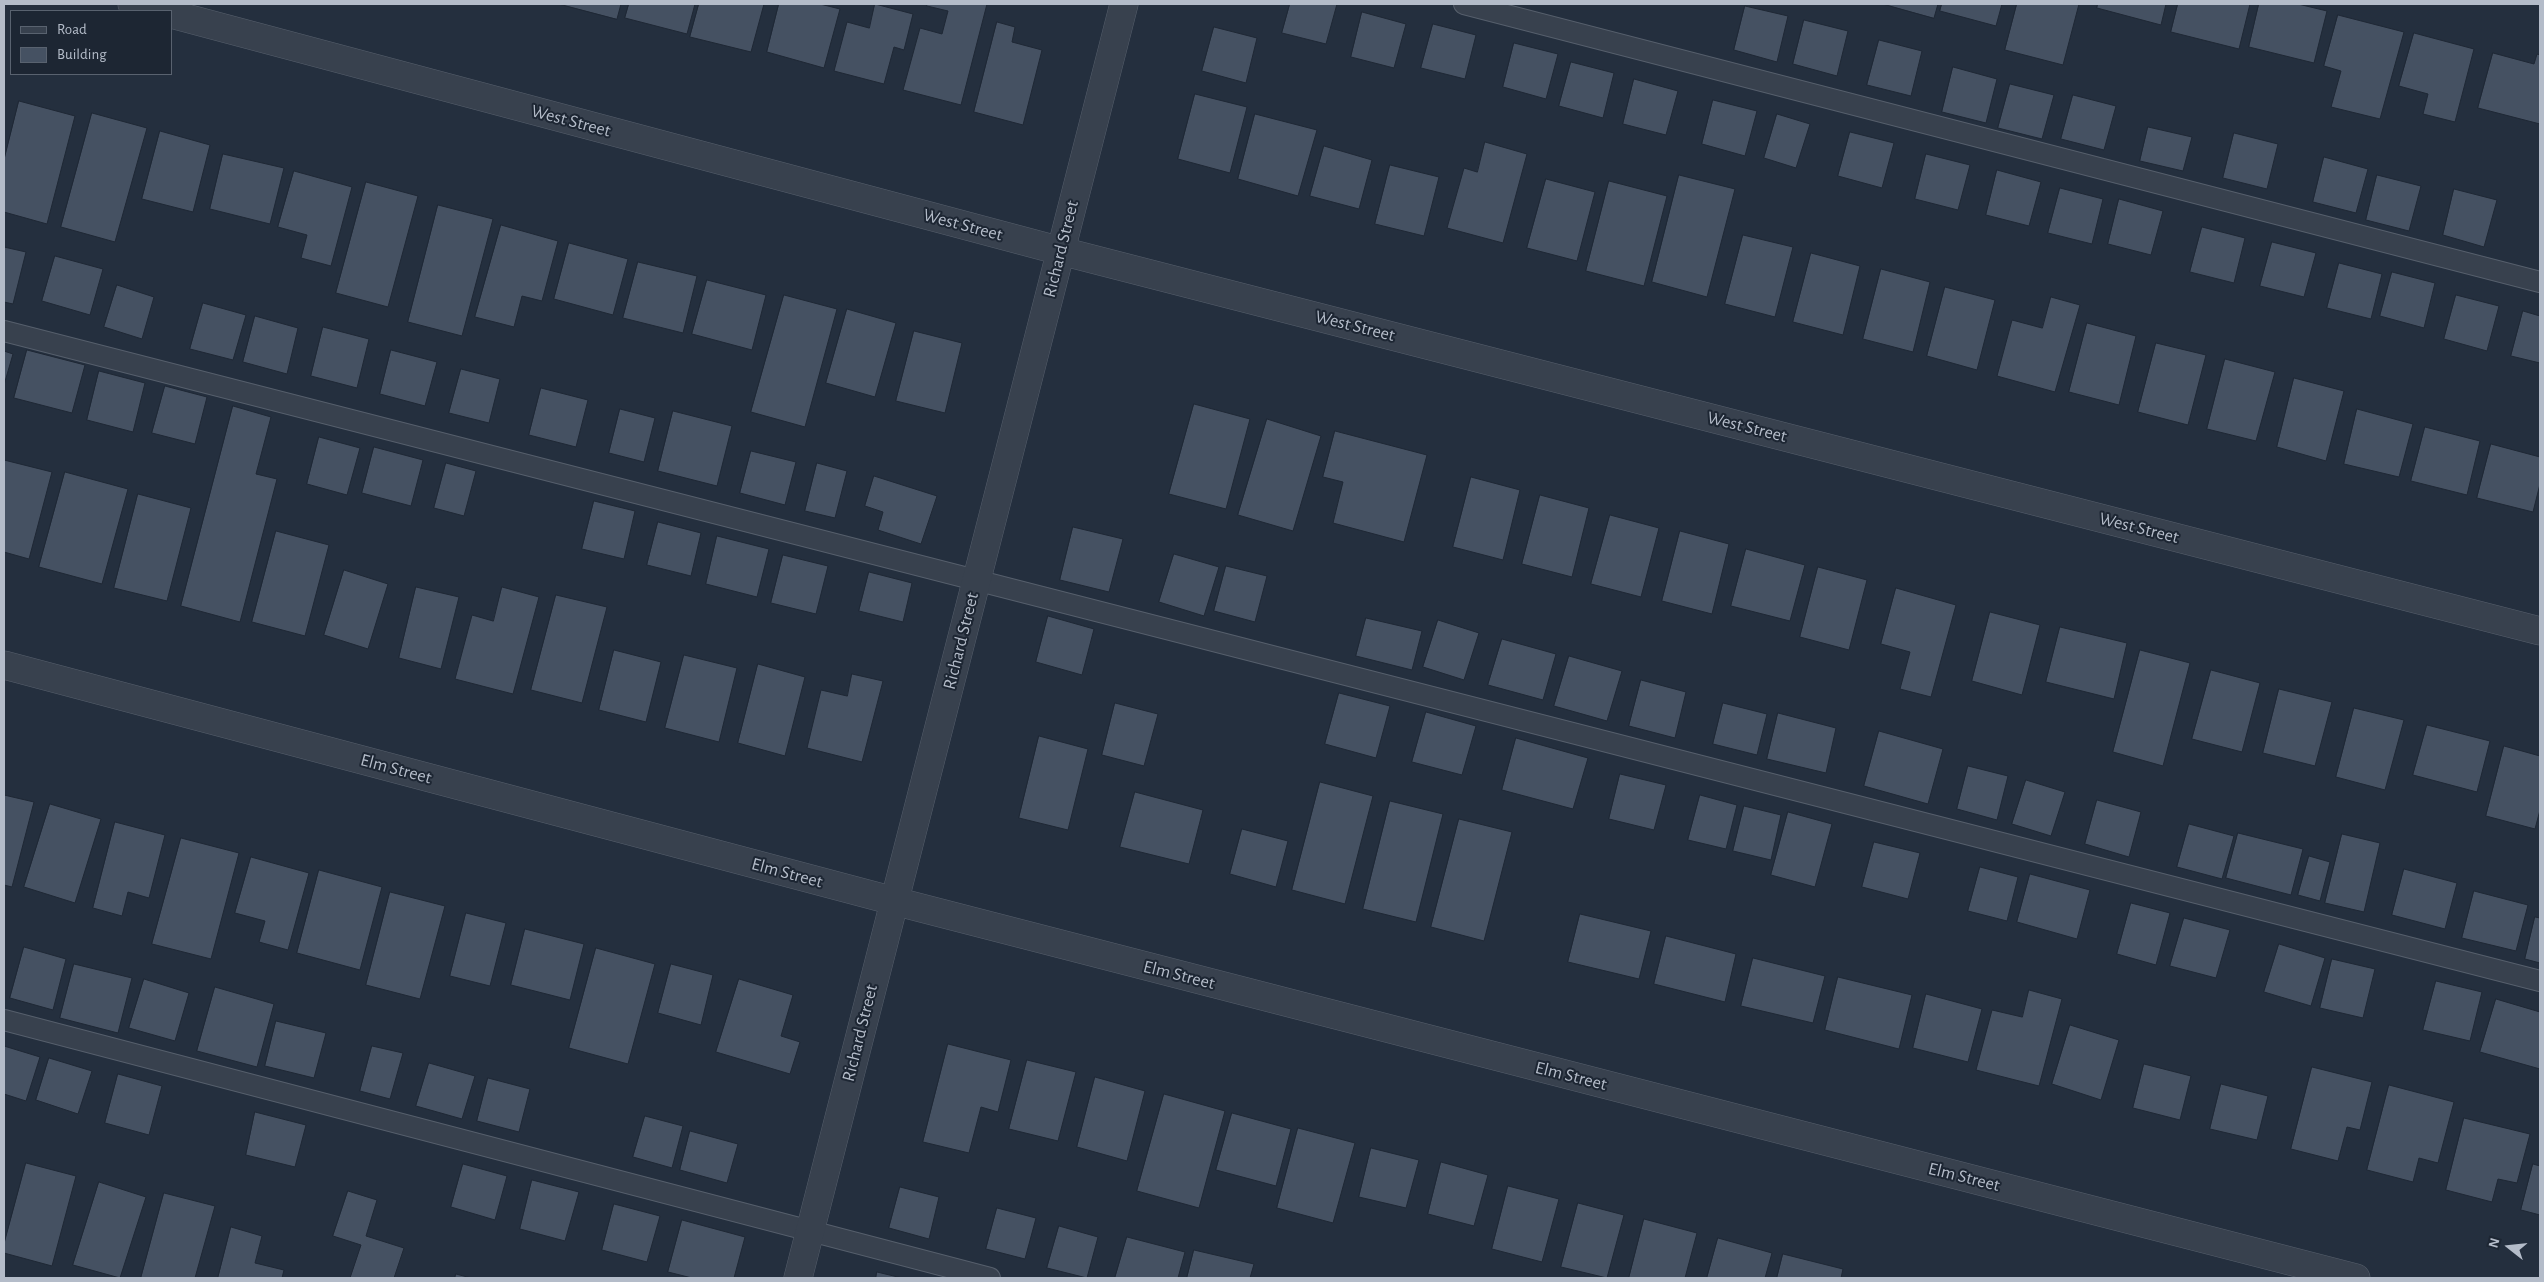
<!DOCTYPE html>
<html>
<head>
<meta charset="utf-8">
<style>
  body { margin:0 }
  #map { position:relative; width:2544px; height:1282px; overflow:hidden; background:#242f3e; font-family:"Alegreya Sans",sans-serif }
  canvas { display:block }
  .frame { position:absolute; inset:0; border:5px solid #b4bcc9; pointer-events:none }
  .legend { position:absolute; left:10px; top:10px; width:162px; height:65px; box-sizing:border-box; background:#1d2633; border:1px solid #59626f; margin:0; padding:6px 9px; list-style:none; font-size:15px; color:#b4bcc9 }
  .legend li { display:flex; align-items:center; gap:10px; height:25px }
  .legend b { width:25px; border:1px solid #59626f }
  .north { position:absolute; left:2484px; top:1222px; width:50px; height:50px; -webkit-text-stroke:4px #1d2633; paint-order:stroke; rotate:286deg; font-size:14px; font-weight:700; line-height:20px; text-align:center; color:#b4bcc9 }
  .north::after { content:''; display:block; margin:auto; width:18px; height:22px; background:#b4bcc9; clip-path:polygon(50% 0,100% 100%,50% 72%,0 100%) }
</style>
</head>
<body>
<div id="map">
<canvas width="2544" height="1282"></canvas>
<div class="frame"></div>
<ul class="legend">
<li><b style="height:6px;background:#38414e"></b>Road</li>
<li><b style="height:14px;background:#455162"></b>Building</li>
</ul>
<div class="north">N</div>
</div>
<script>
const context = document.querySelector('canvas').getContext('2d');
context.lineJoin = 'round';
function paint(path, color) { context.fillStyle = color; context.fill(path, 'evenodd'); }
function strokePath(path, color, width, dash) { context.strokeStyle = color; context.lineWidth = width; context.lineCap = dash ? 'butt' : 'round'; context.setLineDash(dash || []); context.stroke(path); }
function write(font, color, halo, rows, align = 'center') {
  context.font = font + ' "Alegreya Sans",sans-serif'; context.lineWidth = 4; context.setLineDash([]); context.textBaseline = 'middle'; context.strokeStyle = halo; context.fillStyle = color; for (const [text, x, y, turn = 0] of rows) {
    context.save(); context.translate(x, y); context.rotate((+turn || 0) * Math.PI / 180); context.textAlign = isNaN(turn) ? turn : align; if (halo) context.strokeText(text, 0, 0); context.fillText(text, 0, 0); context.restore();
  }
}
const building = new Path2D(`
  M559,4H621L617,19Z
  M629,4H695L687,34L625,18Z
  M699,4H764L751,52L690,37Z
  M779,4H820L840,9L824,68L767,52Z
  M875,4L913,14L904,50L894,47L884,84L834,71L847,22L869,28Z
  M927,4H987L961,105L903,90L920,28L942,34L948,11L927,6Z
  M1290,4H1337L1326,44L1282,33Z
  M1883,4H1938L1934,18Z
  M1942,4H2002L1996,26L1940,11Z
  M2017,4H2079L2063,65L2005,50Z
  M2098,4H2166L2161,25L2097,8Z
  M2178,4H2250L2239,49L2171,32Z
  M2259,4H2298L2327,11L2314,63L2249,47Z
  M1745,6L1788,16L1777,62L1734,50Z
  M1362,12L1406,24L1394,68L1351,57Z
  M2338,15L2404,32L2380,119L2331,107L2341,71L2324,66Z
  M1804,20L1848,31L1837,76L1793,64Z
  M997,22L1015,27L1012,42L1042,50L1023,125L974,112Z
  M1433,24L1476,35L1465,79L1421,68Z
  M1214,27L1257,38L1246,83L1202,71Z
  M2414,33L2474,49L2455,122L2423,114L2428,94L2399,86Z
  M1879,40L1922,51L1911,96L1867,85Z
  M1514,43L1558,54L1546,99L1503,87Z
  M2493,53L2534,64L2537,54L2540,55V124L2478,108Z
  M1571,62L1614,73L1603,118L1559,106Z
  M1953,67L1997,79L1986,123L1942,112Z
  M1634,79L1678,91L1666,135L1623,124Z
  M2010,84L2054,95L2042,139L1998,128Z
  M1195,94L1247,107L1230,173L1178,159Z
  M2073,95L2116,106L2104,150L2061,139Z
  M1713,100L1757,111L1745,156L1702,144Z
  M19,101L75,116L47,224L4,212V160Z
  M92,113L147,128L115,242L61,227Z
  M1255,114L1317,130L1298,196L1238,179Z
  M1777,114L1810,124L1796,168L1764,158Z
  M2148,127L2192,137L2183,171L2140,161Z
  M160,131L210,145L193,212L142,199Z
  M1850,132L1894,143L1882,188L1838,176Z
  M2234,133L2278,144L2267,189L2223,178Z
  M1485,142L1527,154L1503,243L1447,228L1464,168L1477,172Z
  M1324,146L1372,160L1359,209L1310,196Z
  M223,154L284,168L270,224L210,209Z
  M1926,154L1970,165L1958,210L1915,199Z
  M2324,157L2368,169L2356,213L2313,202Z
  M1390,165L1439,177L1424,236L1375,224Z
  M1997,170L2041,182L2029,226L1986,215Z
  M294,171L352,187L331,266L301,258L307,235L278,227Z
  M1679,175L1735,189L1707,297L1652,282Z
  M2377,175L2421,186L2409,231L2366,220Z
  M1546,179L1595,192L1577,261L1527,248Z
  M1609,181L1667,196L1644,286L1586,271Z
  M366,182L418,196L388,307L336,293Z
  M2060,188L2103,199L2092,244L2048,233Z
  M2454,189L2497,200L2484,247L2443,235Z
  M2119,199L2163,211L2151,255L2108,244Z
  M438,205L493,219L462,336L408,322Z
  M501,225L558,241L542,301L522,296L514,327L475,317Z
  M2202,227L2245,238L2234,283L2190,272Z
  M1743,235L1793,247L1775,317L1725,304Z
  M2272,242L2316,253L2304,297L2260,286Z
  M569,243L628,259L613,315L554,299Z
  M4,247L26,252L13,304L4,302Z
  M1811,253L1860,266L1843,335L1793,322Z
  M55,256L103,269L90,315L42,301Z
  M638,262L697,276L683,333L623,318Z
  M2339,263L2382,274L2371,319L2327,308Z
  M1881,269L1930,282L1913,352L1863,339Z
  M2392,272L2435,283L2424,328L2380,316Z
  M707,280L766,295L752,350L692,334Z
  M117,285L154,297L142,339L104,327Z
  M1945,287L1995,300L1977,370L1927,356Z
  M784,295L837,309L805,427L751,412Z
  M2456,295L2499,306L2487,351L2444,339Z
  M2051,297L2080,305L2055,392L1997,376L2012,320L2042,328Z
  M203,303L246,315L233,360L190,349Z
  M847,309L896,323L875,397L826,383Z
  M2523,311L2540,316V363L2511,356Z
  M255,316L298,328L287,374L243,362Z
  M2087,323L2136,336L2119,405L2069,392Z
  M323,327L369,339L357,388L311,376Z
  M914,331L962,343L945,413L896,401Z
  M2156,343L2206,355L2188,425L2138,412Z
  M27,350L85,365L72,413L14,398Z
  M391,350L437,362L425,406L380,394Z
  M4,351L13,354L4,385Z
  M2225,359L2275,372L2256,441L2207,429Z
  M461,369L500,379L489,423L449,413Z
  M99,371L145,383L133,432L87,420Z
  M2294,378L2344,391L2326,461L2277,447Z
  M165,386L207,397L195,444L152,433Z
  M541,388L588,400L576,447L529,435Z
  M1194,404L1250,419L1226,509L1169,494Z
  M233,406L271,417L256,474L277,479L240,622L181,606Z
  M620,409L655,418L644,462L609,453Z
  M2357,409L2413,424L2399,477L2344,464Z
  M673,411L732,426L717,486L658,471Z
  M1267,419L1321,436L1293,531L1238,515Z
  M2425,427L2480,441L2467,495L2411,481Z
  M1335,431L1427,455L1404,542L1333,523L1343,482L1323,477Z
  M319,437L360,448L347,495L307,484Z
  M2491,444L2540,457V484L2533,512L2477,498Z
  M374,447L423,460L411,506L362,493Z
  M751,451L796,462L785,505L740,493Z
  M4,460L52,472L29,559L4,552Z
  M446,463L476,471L464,516L434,508Z
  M817,463L847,471L835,518L805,511Z
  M65,472L128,489L102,584L39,567Z
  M874,476L937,496L921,544L878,530L883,512L865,506Z
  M1471,477L1520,490L1503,560L1453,547Z
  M138,494L191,508L167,601L114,588Z
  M1540,495L1589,508L1572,577L1522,564Z
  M594,501L635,511L624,559L582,549Z
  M1610,515L1659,528L1641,597L1591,584Z
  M658,522L701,533L691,576L647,565Z
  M1073,527L1123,539L1109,592L1060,580Z
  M276,531L329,545L305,636L252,622Z
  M1680,531L1729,544L1712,614L1662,601Z
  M717,536L769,549L757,597L706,584Z
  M1746,549L1805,565L1790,621L1731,606Z
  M1174,554L1219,567L1204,616L1159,602Z
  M783,555L828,566L816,614L771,603Z
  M1226,566L1267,576L1255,622L1214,611Z
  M1818,567L1867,580L1849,650L1800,637Z
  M344,570L388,584L368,649L324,635Z
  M869,572L912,583L903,622L859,611Z
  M416,587L459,597L441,669L399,658Z
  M502,587L539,597L513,694L455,679L472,615L493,621Z
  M1896,588L1956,605L1931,697L1900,689L1910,652L1881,644Z
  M556,595L607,607L582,703L531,690Z
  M1990,612L2040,625L2022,695L1972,681Z
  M1048,616L1094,629L1082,675L1036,662Z
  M1366,618L1422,631L1412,670L1356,656Z
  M1438,620L1479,633L1464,680L1423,667Z
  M2060,627L2127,643L2114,699L2046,682Z
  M1502,639L1556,654L1543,700L1488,685Z
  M614,650L661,662L646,722L599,710Z
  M2140,650L2190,663L2163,766L2113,752Z
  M684,655L737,668L719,742L665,728Z
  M1569,656L1622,671L1607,721L1554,706Z
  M758,664L805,677L785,756L738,743Z
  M2211,670L2260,683L2242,752L2192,739Z
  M852,674L883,681L862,762L807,748L821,690L847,696Z
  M1641,680L1686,692L1675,738L1629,726Z
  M2279,689L2332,702L2315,766L2263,753Z
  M1339,693L1390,706L1376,758L1325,744Z
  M1115,703L1158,714L1144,766L1102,755Z
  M1723,703L1767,714L1757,755L1713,744Z
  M2354,708L2404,720L2385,790L2336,777Z
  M1426,712L1476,726L1462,775L1412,762Z
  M1778,713L1836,728L1826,773L1767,759Z
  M2427,725L2490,741L2477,792L2413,775Z
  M1879,731L1943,749L1928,804L1864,786Z
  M1039,736L1088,749L1068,830L1019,818Z
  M1516,738L1588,758L1573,809L1502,790Z
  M2504,746L2540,756V810L2535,829L2486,816Z
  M1968,766L2008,776L1997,820L1957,809Z
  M1620,774L1666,785L1654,830L1609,819Z
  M2026,780L2065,792L2051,836L2012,824Z
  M1320,782L1373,796L1345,904L1292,890Z
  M1135,792L1203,810L1189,864L1120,847Z
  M4,795L34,802L12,887L4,885Z
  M1700,795L1737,805L1726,849L1688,840Z
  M2097,800L2141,812L2129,857L2085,844Z
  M1390,801L1443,814L1416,922L1363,909Z
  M50,804L101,819L75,903L24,887Z
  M1744,806L1781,815L1771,860L1733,851Z
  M1788,812L1832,824L1815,887L1771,875Z
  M1459,819L1512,832L1484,941L1431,927Z
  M115,822L165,835L149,898L128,892L122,916L93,908Z
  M2189,824L2234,836L2222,879L2177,867Z
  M1242,829L1288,841L1276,887L1230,874Z
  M2238,833L2303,849L2291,895L2226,878Z
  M2342,834L2380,843L2364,912L2325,903Z
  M181,838L239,853L211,959L152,944Z
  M1874,842L1920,853L1908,899L1862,887Z
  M2309,856L2330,862L2320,901L2298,895Z
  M251,857L309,873L288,950L259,942L265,921L235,913Z
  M1980,867L2018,877L2007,921L1968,911Z
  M2404,869L2457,883L2445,929L2392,915Z
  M319,870L382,887L360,970L297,953Z
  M2030,874L2090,890L2077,939L2017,922Z
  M2474,891L2528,905L2516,951L2462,938Z
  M390,892L445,906L420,999L366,985Z
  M2131,903L2170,913L2156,965L2117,954Z
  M466,913L506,923L490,986L450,976Z
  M1580,914L1651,931L1639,979L1568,962Z
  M2535,917L2540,918V963L2525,959Z
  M2184,918L2230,930L2216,978L2170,966Z
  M525,929L584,944L570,1000L511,985Z
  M1666,936L1736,954L1725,1002L1654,984Z
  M2279,944L2325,958L2311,1006L2264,992Z
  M24,947L66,959L53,1010L10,998Z
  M596,948L655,964L628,1064L569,1048Z
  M1753,958L1825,976L1813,1023L1741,1006Z
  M2332,959L2375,969L2363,1018L2320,1008Z
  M74,964L132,978L118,1033L60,1018Z
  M671,964L713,975L701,1025L658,1013Z
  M1838,977L1912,995L1899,1049L1825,1030Z
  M144,979L189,993L175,1041L129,1028Z
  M739,979L793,995L781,1036L800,1042L790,1074L716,1052Z
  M2436,981L2482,992L2470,1041L2423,1030Z
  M215,987L274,1004L257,1067L197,1051Z
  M2029,990L2062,999L2039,1086L1976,1070L1992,1010L2022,1017Z
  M1926,994L1982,1009L1968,1062L1913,1048Z
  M2496,999L2540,1012V1069L2480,1052Z
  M276,1021L326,1033L314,1078L265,1066Z
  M2070,1025L2119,1040L2101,1100L2052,1084Z
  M948,1044L1011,1060L998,1112L981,1107L969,1153L923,1142Z
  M4,1046L40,1057L26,1101L4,1094Z
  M372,1046L403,1053L390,1099L360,1091Z
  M49,1058L92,1071L78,1114L36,1100Z
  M1027,1060L1076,1072L1058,1141L1009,1129Z
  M429,1063L475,1076L462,1119L416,1106Z
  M2144,1064L2191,1076L2180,1120L2133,1108Z
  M2312,1067L2372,1082L2360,1130L2347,1127L2338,1161L2291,1149Z
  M118,1074L162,1086L149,1135L105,1123Z
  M1095,1077L1145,1091L1127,1161L1077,1147Z
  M488,1078L530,1089L519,1132L477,1121Z
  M2221,1084L2268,1096L2257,1140L2210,1129Z
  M2389,1085L2454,1102L2438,1163L2419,1158L2413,1182L2367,1170Z
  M1164,1094L1225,1111L1199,1208L1137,1191Z
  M255,1112L306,1125L295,1167L246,1155Z
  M1232,1113L1291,1129L1276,1186L1216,1170Z
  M645,1116L683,1126L672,1168L633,1157Z
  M2464,1118L2530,1134L2517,1183L2498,1179L2492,1202L2446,1190Z
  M1298,1128L1355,1143L1333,1223L1277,1208Z
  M690,1131L738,1144L727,1183L680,1170Z
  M1371,1148L1419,1160L1406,1208L1359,1197Z
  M1441,1162L1488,1175L1474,1226L1428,1214Z
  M26,1163L76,1176L52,1266L4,1253V1244Z
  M463,1164L507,1176L495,1220L451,1207Z
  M2533,1164L2540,1166V1215L2521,1210Z
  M532,1180L579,1192L565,1241L520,1229Z
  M99,1182L146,1197L120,1278L73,1265Z
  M1508,1186L1559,1199L1542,1262L1492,1249Z
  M900,1187L939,1197L929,1239L889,1228Z
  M348,1191L377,1200L366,1236L404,1248L394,1278H350L361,1245L333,1236Z
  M164,1193L215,1206L195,1278H141Z
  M1578,1203L1624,1215L1607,1278L1561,1267Z
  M614,1204L660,1216L647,1262L602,1250Z
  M997,1208L1036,1218L1025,1259L986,1249Z
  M1644,1219L1697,1233L1685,1278H1629Z
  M682,1220L745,1237L734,1278H692L668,1272Z
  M1059,1226L1098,1237L1087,1278L1047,1268Z
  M231,1227L262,1236L255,1263L284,1270L282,1278H218Z
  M1127,1237L1185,1252L1178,1278H1115Z
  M1718,1238L1772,1253L1765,1278H1707Z
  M1194,1250L1254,1264L1250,1278H1187Z
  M1783,1254L1843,1269L1841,1278H1777Z
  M877,1272L902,1278H876Z
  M456,1274L471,1278H455Z`);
const service = new Path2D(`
  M1464,4L2540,282
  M4,331L2540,981
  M4,1020L990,1278`);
const minor = new Path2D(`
  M132,4L160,11
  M171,14L1061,251L2540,631
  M4,665L894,901L2356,1278
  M798,1278L1124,4`);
const streetNames = [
  ["West Street",571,121,15],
  ["West Street",963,225,15],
  ["Richard Street",1061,249,-76],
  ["West Street",1355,326,14],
  ["West Street",1747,427,14],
  ["West Street",2139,528,14],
  ["Richard Street",961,641,-76],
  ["Elm Street",396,769,15],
  ["Elm Street",787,873,15],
  ["Elm Street",1179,975,14],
  ["Richard Street",860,1033,-76],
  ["Elm Street",1571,1076,14],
  ["Elm Street",1964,1177,14]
];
paint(building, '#455162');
strokePath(building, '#1f2835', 1);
strokePath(service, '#565f6c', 22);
strokePath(minor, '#565f6c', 29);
strokePath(service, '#38414e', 20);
strokePath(minor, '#38414e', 28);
write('18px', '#b4bcc9', '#1d2633', streetNames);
</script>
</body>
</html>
